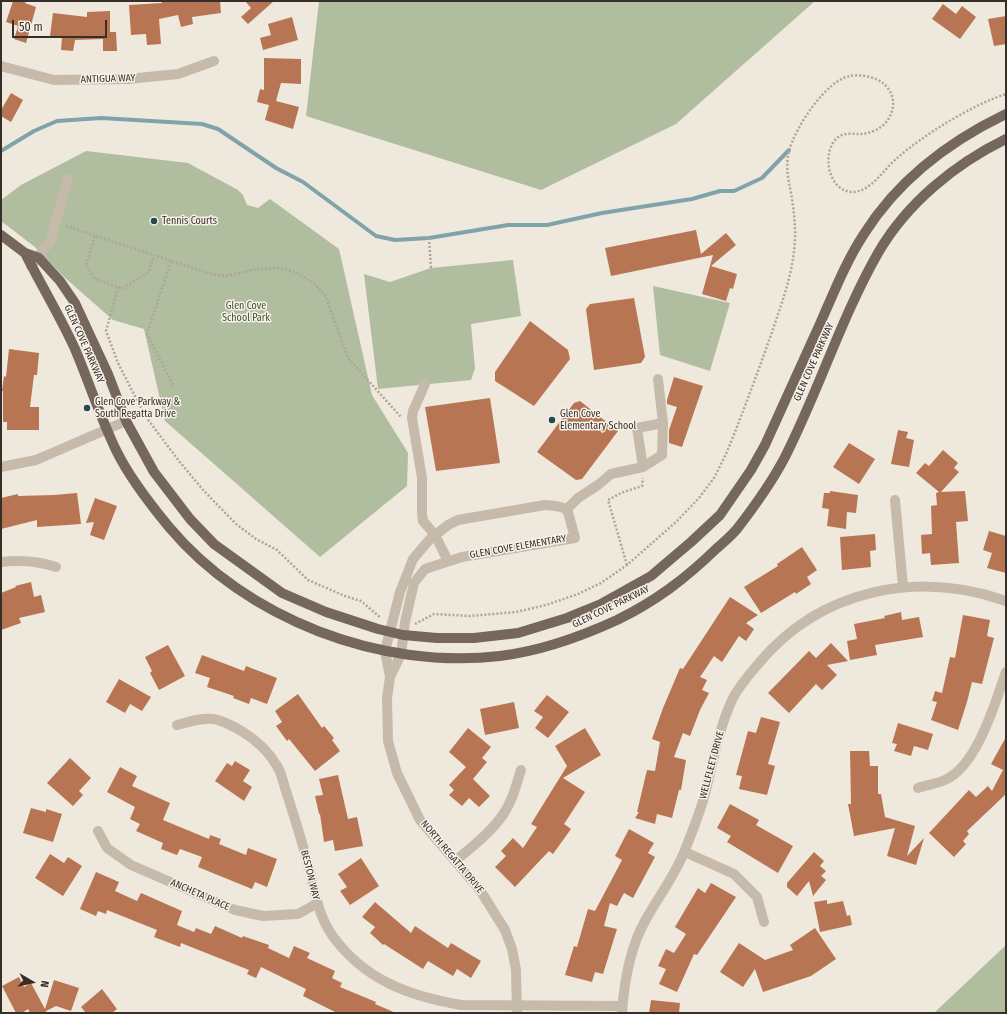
<!DOCTYPE html>
<html>
<head>
<meta charset="utf-8">
<style>
  body { margin:0 }
  #map { position:relative; width:1007px; height:1014px; overflow:hidden; background:#efe9dd; font-family:"Fira Sans Condensed",sans-serif }
  canvas { display:block }
  .frame { position:absolute; inset:0; border:2px solid #352e29; pointer-events:none }
  .north { position:absolute; left:12px; top:962px; width:40px; height:40px; -webkit-text-stroke:3px #f7f2e9; paint-order:stroke; rotate:99deg; font-size:11px; font-weight:700; line-height:16px; text-align:center; color:#352e29 }
  .north::after { content:''; display:block; margin:auto; width:14px; height:18px; background:#352e29; clip-path:polygon(50% 0,100% 100%,50% 72%,0 100%) }
  .scale { position:absolute; left:12px; top:20px; width:95px; height:18px; box-sizing:border-box; border:2px solid #352e29; border-top:0; padding-left:5px; font-size:12px; line-height:14px; white-space:nowrap; color:#352e29; -webkit-text-stroke:3px #f7f2e9; paint-order:stroke }
</style>
</head>
<body>
<div id="map">
<canvas width="1007" height="1014"></canvas>
<div class="frame"></div>
<div class="north">N</div>
<div class="scale">50 m</div>
</div>
<script>
const context = document.querySelector('canvas').getContext('2d');
context.lineJoin = 'round';
function paint(path, color) { context.fillStyle = color; context.fill(path, 'evenodd'); }
function strokePath(path, color, width, dash) { context.strokeStyle = color; context.lineWidth = width; context.lineCap = dash ? 'butt' : 'round'; context.setLineDash(dash || []); context.stroke(path); }
function write(font, color, halo, rows, align = 'center') {
  context.font = font + ' "Fira Sans Condensed",sans-serif'; context.lineWidth = 3; context.setLineDash([]); context.textBaseline = 'middle'; context.strokeStyle = halo; context.fillStyle = color; for (const [text, x, y, turn = 0] of rows) {
    context.save(); context.translate(x, y); context.rotate((+turn || 0) * Math.PI / 180); context.textAlign = isNaN(turn) ? turn : align; if (halo) context.strokeText(text, 0, 0); context.fillText(text, 0, 0); context.restore();
  }
}
const green = new Path2D(`
  M319,1H815L676,124L541,190L306,116Z
  M86,151L188,163L238,190L243,195L247,205L258,208L270,199L339,249L372,395L408,453L407,486L320,557L165,421L144,329L113,320L63,276L35,247L1,221V200L21,185Z
  M513,260L521,316L471,324L475,368L471,380L378,389L364,274L390,282L431,268Z
  M653,286L730,303L710,371L660,355Z
  M1006,945V1013H934Z`);
const stream = new Path2D(`
  M1,151L34,131L57,121L101,118L202,124L218,129L276,168L303,182L376,236L395,240L429,238L508,225H547L602,213L692,199L720,191H734L762,178L789,150`);
const building = new Path2D(`
  M13,1H25V3L36,7L26,43L14,39L18,26L6,22Z
  M162,1H220L221,13L192,17L193,24L181,27L178,15L159,19L161,44L147,45L146,34L131,35L129,5L162,3Z
  M245,1H274L248,24L241,17L251,8Z
  M943,4L956,14L962,6L976,17L960,39L932,19Z
  M110,11V32H116L117,51H103V39L75,40L73,51L61,50L62,38L50,36L53,13L87,17V12Z
  M1006,16V44L994,46L988,19Z
  M292,17L298,40L263,50L260,38L271,35L268,24Z
  M264,58L301,59V84L281,83L276,101L299,107L293,129L265,120L269,105L257,102L260,89L264,90Z
  M11,93L23,100L11,122L1,116V110Z
  M696,230L701,254L726,233L736,245L711,266L737,274L733,289L730,288L726,301L702,294L713,255L611,276L605,248Z
  M634,298L645,357L641,363L594,370L586,309L590,304Z
  M530,321L568,350L570,359L534,406L495,381V372Z
  M9,349L39,353L37,375H34L30,407H39V430H7V422H3V391H2L4,376L6,377Z
  M674,377L703,386L682,447L669,443V430L677,407L667,404V400Z
  M490,398L500,463L436,471L425,407Z
  M580,401L618,431L582,479L576,480L537,452L574,403Z
  M898,430L908,432L906,438L914,440L909,467L891,464Z
  M849,443L875,459L859,484L833,467Z
  M943,450L958,463L954,468L959,472L941,492L965,491L968,521L956,522L959,563L931,565L930,553L922,554L921,535L932,534L931,506L937,505L936,493L939,492L916,473L925,463L929,466Z
  M830,491L858,495L856,513L847,512L846,529L827,526L829,509L822,508L824,493H830Z
  M77,493L81,524L37,527V520L1,529V498L18,494V496L54,495Z
  M95,498L117,506L104,540L90,535L94,522L86,523Z
  M989,531L1006,536V573L987,568L992,553L983,550Z
  M875,534L876,550L870,551L871,567L842,570L840,537Z
  M802,547L817,570L807,577L811,584L796,594L795,592L761,613L744,587L778,566L777,564Z
  M31,582L34,597L41,595L45,612L19,618L21,623L1,630V593L16,587L15,586Z
  M730,597L758,615L746,623L754,629L746,641L739,636L722,662L714,656L700,677L707,680L702,690L709,693L700,710L690,736L683,733L674,757L686,760L681,790H679L672,818L657,814L655,824L635,818L639,812H637L647,770L655,771L660,742L652,739L663,708L680,668L683,669Z
  M901,612L902,620L919,617L923,637L875,645L877,655L850,660L847,641L857,639L854,624L885,618L884,616Z
  M963,615L990,620L987,636L994,638L982,684L972,682L967,702L958,730L931,720L937,702L932,701L935,691L942,693L950,657L955,658Z
  M831,643L848,661L827,665L837,675L822,690L816,684L789,713L768,693L809,651L816,658Z
  M168,645L185,676L159,690L150,673L152,671L145,657Z
  M202,655L244,671L246,666L277,678L267,704L251,698L249,704L233,698L234,696L207,687L210,678L195,673Z
  M119,679L151,697L142,711L130,704L125,713L106,702Z
  M298,694L322,728L324,726L334,738L332,740L340,751L315,771L289,739L287,741L276,726L282,722L275,711Z
  M547,695L569,712L548,738L535,728L543,717L534,711Z
  M514,702L519,728L485,735L480,709Z
  M761,717L780,722L768,764L775,766L767,795L739,789L742,776L736,775L748,731L756,733Z
  M898,723L933,734L928,750L914,746L911,756L894,751L897,744L892,743Z
  M468,728L491,747L482,758L487,762L473,779L490,796L479,807L469,798L462,806L449,795L454,790L449,785L466,767L449,752Z
  M585,728L601,755L563,778L585,792L564,824L571,829L553,854L549,851L515,887L495,867L506,856L501,851L513,838L523,848L537,827L531,824L567,766L555,746Z
  M1006,737V794L967,831L969,834L963,841L966,844L954,857L929,833L969,790L976,797L988,786L992,791L1003,770L991,764Z
  M850,751H869L870,766H878V794H881L885,817L915,826L907,856L924,838L916,865L887,856L895,828L854,836L848,804H851Z
  M70,758L91,778L79,791L83,795L73,806L47,783Z
  M235,761L250,770L243,781L252,787L244,801L215,781L227,763L232,766Z
  M120,767L137,776L132,786L170,803L163,820L209,839L210,835L221,839L219,844L246,855L248,848L277,859L267,887L255,882L252,889L198,867L202,857L180,849L177,855L161,849L163,843L136,831L140,824L130,819L135,807L107,792Z
  M338,775L348,819L357,817L363,846L335,851L333,840L324,842L320,814H319L315,796L323,795L319,779Z
  M730,804L759,820L756,825L793,846L778,873L727,842L731,836L717,828Z
  M31,808L46,812V809L62,814L53,842L23,833Z
  M629,829L654,843L648,853L655,857L633,898L624,893L617,906L610,903L604,926L617,929L603,974L595,972L592,982L565,975L574,946L577,947L588,909L595,911L622,860L615,856Z
  M814,852L824,861L820,866L826,871L821,876L826,880L813,896L809,881L797,896L787,887V883Z
  M50,854L64,863L68,857L82,866L63,896L35,878Z
  M361,858L379,886L350,905L340,891L347,887L338,874Z
  M96,872L119,882L115,891L137,901L141,893L182,911L177,925L194,932L196,928L211,934L215,926L242,938L243,936L269,945L268,948L289,958L294,946L310,953L307,958L335,971L332,978L342,983L340,987L376,1002L375,1004L396,1013H337L303,996L306,989L261,967L256,978L247,974L249,970L181,943L180,947L154,937L157,930L107,910L106,914L98,911L96,916L80,909Z
  M711,883L736,897L697,955L694,954L677,992L659,984L666,969L658,966L666,949L674,953L686,934L675,927L698,888L705,893Z
  M827,900V904L843,901L847,916L850,915L852,925L820,932L814,902Z
  M375,902L411,933L415,926L448,948L451,943L481,961L471,978L457,969L453,976L428,961L423,969L384,944L383,945L370,933L375,927L362,917Z
  M815,928L836,959L811,976L763,992L755,969L743,987L720,972L739,943L765,960L793,950L790,945Z
  M19,977L24,987L31,983L45,1009L54,980L79,988L71,1011L56,1006L46,1011L47,1013H30L28,1009L22,1013H16L2,986Z
  M102,989L117,1009L112,1013H86L81,1007Z
  M651,1000L680,1003L679,1013H649Z`);
const path = new Path2D(`
  M66,226L211,274L226,276L258,269L281,268L297,273L314,283L326,297L348,358L401,417
  M95,236L86,265L95,279L118,287L123,288L149,272L154,256
  M429,238L431,268
  M171,261L147,334L173,385
  M118,287L106,331L118,363L139,404L149,421L179,461L204,491L236,524L256,539L277,550L308,580L345,596L361,601L381,618
  M627,565L608,500L621,493L642,486L643,478
  M415,624L434,614L470,616L516,612L546,605L578,594L601,583L627,565L676,522L699,498L714,478L727,452C743,412 758,372 772,332C781,305 791,279 794,251C796,236 795,221 793,206C791,187 784,171 789,151C795,128 826,80 850,76C860,74 876,77 884,84C890,89 894,98 893,106C891,123 877,133 860,134C853,134 844,132 837,138C821,152 828,191 852,192C871,192 883,170 896,159C923,135 972,105 1006,94`);
const minor = new Path2D(`
  M1,66L54,80L128,79L178,74L214,61
  M31,266L50,241L68,179
  M425,384L413,411L412,418L422,478V514L423,521L435,535L448,561
  M1,467L36,460L126,421
  M643,467L637,428L663,423
  M895,500L903,586
  M566,510L578,498L598,485L611,474L643,467L662,455L663,423L658,379
  M1,562C20,560 38,561 56,567
  M390,677L401,654L405,622L414,583L425,569L462,557L575,538L568,512L564,508L556,506L545,505L458,520L448,525L430,539L413,559L400,592L385,651L390,677L387,698L388,741L397,773L420,820L480,890L505,930L512,949L516,970L517,1013
  M177,725C208,716 215,715 243,732C256,740 269,752 277,766C282,773 283,783 286,791C295,819 304,847 311,876C316,897 319,916 332,935C364,980 409,996 461,1005L622,1006
  M918,788C926,785 936,784 945,780C977,766 995,703 1006,672
  M98,831L107,848L131,865L235,910L263,916L298,914L316,904
  M685,852L734,874L757,897L764,922
  M455,861C471,848 490,833 502,816C512,802 516,786 521,770
  M622,1013C624,983 630,948 645,921C658,897 675,876 685,850C692,832 700,813 705,794C713,762 718,731 732,700C738,687 750,674 759,663C821,589 917,570 1006,601`);
const major = new Path2D(`
  M1,235L25,253L39,258L60,281L75,303L108,374L126,421L154,472L190,519L214,544L282,593L326,612L378,629L403,635L437,638H474L518,633L567,618L599,605L651,576L691,542L720,515L751,470L765,445C783,405 801,366 819,326C833,295 845,263 864,234C898,180 950,141 1006,114
  M25,253C41,285 60,316 75,349C89,382 100,417 116,450C129,477 150,504 169,527C246,619 380,670 500,656C541,651 580,637 617,620C656,601 685,579 716,549C723,543 731,536 737,529C754,507 772,482 785,457C819,390 841,318 878,253C907,203 955,164 1006,139`);
const markers = [
  [154,221,4,"#234a51"],
  [87,408,4,"#234a51"],
  [552,420,4,"#234a51"]
];
const streetNames = [
  ["ANTIGUA WAY",108,79,-2],
  ["GLEN COVE PARKWAY",84,344,66],
  ["GLEN COVE PARKWAY",814,362,-66],
  ["GLEN COVE ELEMENTARY",518,547,-10],
  ["GLEN COVE PARKWAY",611,607,-26],
  ["WELLFLEET DRIVE",712,765,-75],
  ["NORTH REGATTA DRIVE",452,857,50],
  ["BESTON WAY",310,875,76],
  ["ANCHETA PLACE",200,895,24]
];
const poiNames = [
  ["Tennis Courts",162,221],
  ["Glen Cove Parkway &",95,402],
  ["South Regatta Drive",95,414],
  ["Glen Cove",560,414],
  ["Elementary School",560,426]
];
const parkNames = [
  ["Glen Cove",246,306],
  ["School Park",246,318]
];
paint(green, '#b0bd9f');
strokePath(stream, '#80a3a9', 4);
paint(building, '#b87553');
strokePath(path, '#b2a495', 2.5, [2, 2]);
strokePath(minor, '#c6baab', 10);
strokePath(major, '#75675c', 10);
for (const [x, y, r, color] of markers) { const dot = new Path2D(); dot.arc(x, y, r, 0, 2 * Math.PI); context.fillStyle = color; context.fill(dot); strokePath(dot, '#f7f2e9', 1.5); }
write('10px', '#352e29', '#f7f2e9', streetNames);
write('10px', '#352e29', '#f7f2e9', poiNames, 'left');
write('10px', '#415030', '#f7f2e9', parkNames);
</script>
</body>
</html>
